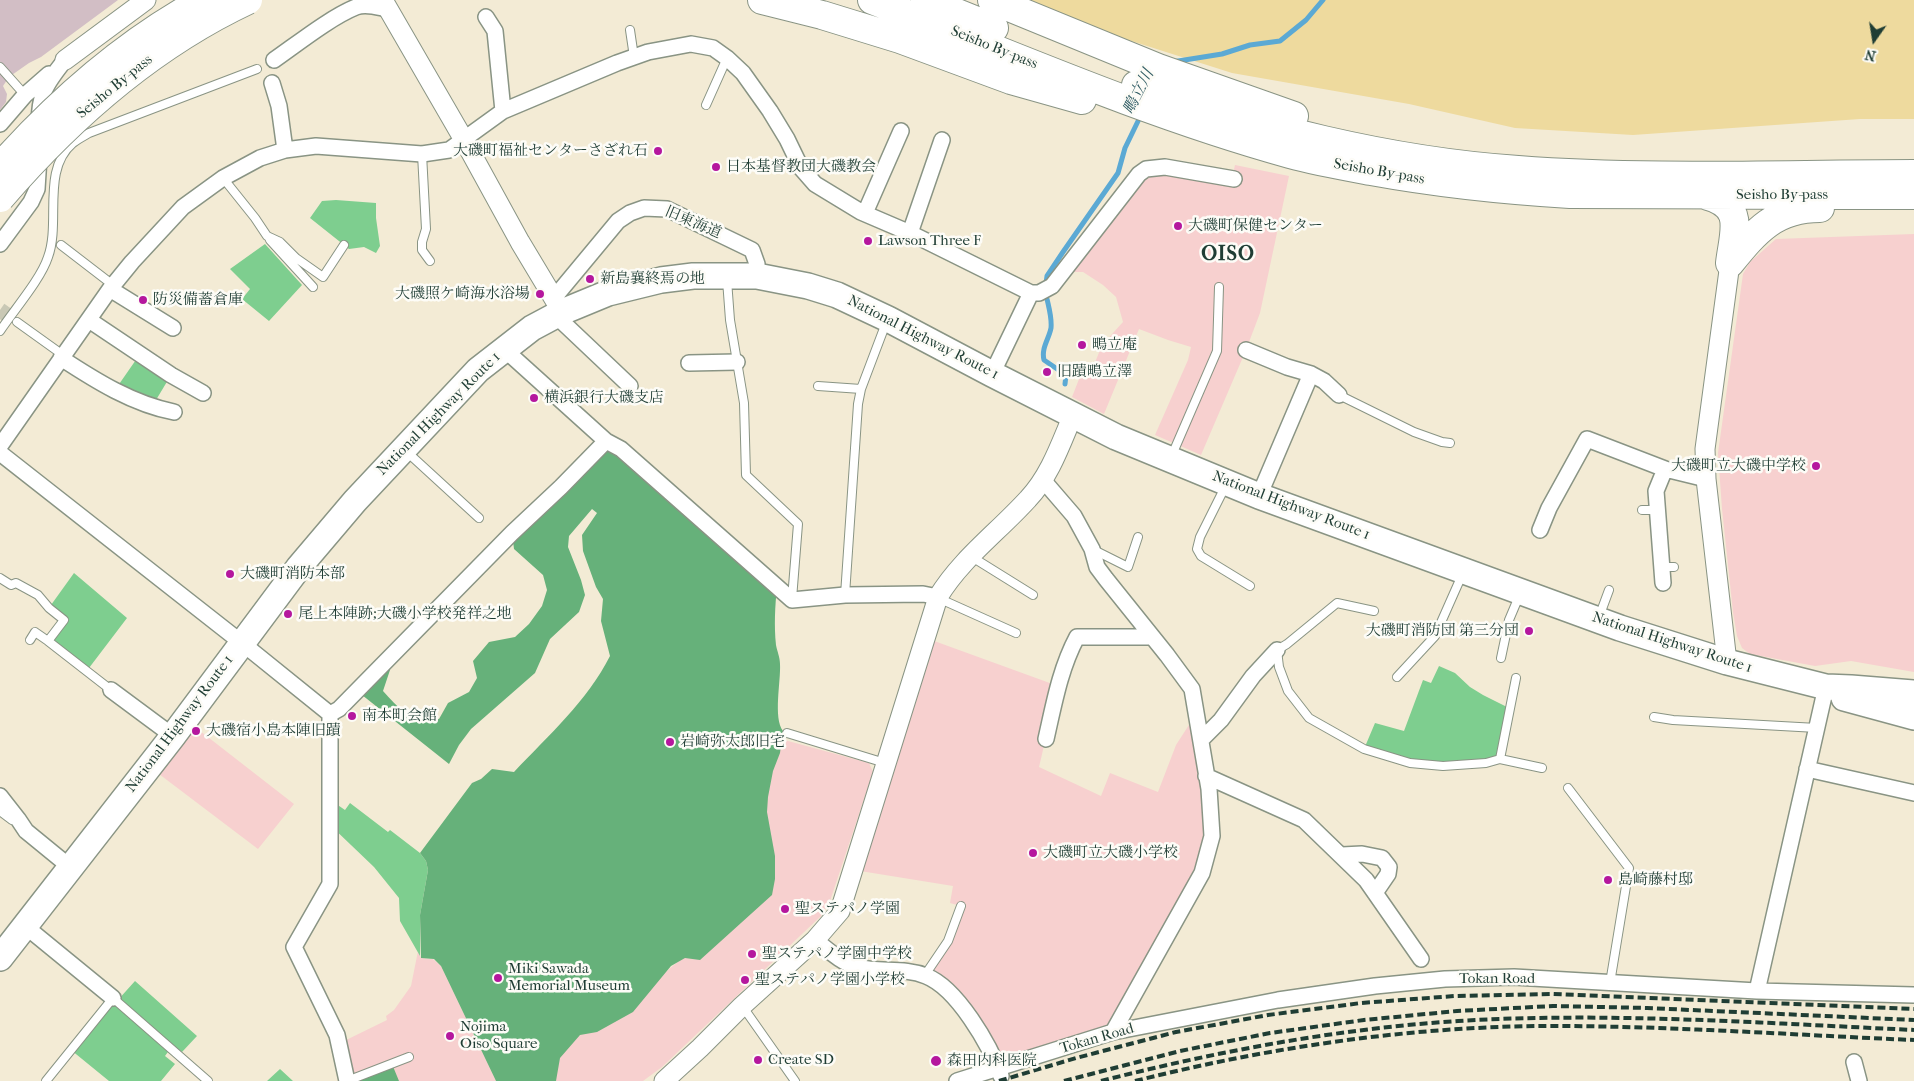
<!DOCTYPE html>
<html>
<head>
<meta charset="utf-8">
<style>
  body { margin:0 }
  #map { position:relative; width:1914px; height:1081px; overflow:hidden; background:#f3ebd5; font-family:"IM FELL French Canon",serif }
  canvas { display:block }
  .north { position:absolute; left:1849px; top:15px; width:50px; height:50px; -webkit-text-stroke:4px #fdfcf7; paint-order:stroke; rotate:193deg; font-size:14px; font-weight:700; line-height:20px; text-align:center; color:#1f3d34 }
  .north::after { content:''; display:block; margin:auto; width:18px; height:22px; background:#1f3d34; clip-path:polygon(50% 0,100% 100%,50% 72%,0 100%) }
</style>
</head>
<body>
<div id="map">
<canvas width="1914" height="1081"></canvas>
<div class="north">N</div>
</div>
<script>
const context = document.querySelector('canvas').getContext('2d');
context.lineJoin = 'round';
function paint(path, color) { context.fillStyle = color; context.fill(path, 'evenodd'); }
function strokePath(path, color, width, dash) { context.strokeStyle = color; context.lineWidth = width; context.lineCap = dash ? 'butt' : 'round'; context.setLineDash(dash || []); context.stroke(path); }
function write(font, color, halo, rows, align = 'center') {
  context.font = font + ' "IM FELL French Canon","Noto Serif JP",serif'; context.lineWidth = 5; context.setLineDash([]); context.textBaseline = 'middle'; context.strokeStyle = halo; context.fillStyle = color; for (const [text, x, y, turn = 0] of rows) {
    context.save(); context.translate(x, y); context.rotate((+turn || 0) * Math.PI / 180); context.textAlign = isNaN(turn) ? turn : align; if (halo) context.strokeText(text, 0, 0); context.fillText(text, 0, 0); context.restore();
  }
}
const built = new Path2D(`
  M1235,165L1289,176L1260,313L1246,350L1201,455L1155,435L1188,360L1191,347L1168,340L1139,329L1104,414L1072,397L1081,374L1092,370L1102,345L1123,322L1116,297L1103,285L1083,272H1063L1146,169L1232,178Z
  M1914,234V672L1851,661L1815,666L1750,654L1742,648L1737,636L1733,612L1722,509L1718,453L1743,274L1750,262L1776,239Z
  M926,638L1058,686L1039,767L1101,796L1110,773L1158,792L1176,745L1196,714L1212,836L1113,1032L998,1067L969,1016L925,975L948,941L961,906L950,903L953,886L854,870Z
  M195,727L294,804L258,849L159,774Z
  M777,738L869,763L873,772L830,901L821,916L662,1067L643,1081H538L546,1049L630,1001L762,893L761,796Z
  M418,951L421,958L433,959L441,966L496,1081H347L340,1043L387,1020L386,1016L394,1010L411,986Z`);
const industrial = new Path2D(`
  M0,0H118L41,57L29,63L9,77L3,86L7,94L6,102L0,110Z`);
const green = new Path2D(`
  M336,200L376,203V218L380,246L376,253L364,247L349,249L310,218L322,201Z
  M265,244L302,285L269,321L242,299L250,289L230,269Z
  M140,354L171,375L153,405L115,390Z
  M74,573L127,618L89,668L52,641L68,620L51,605Z
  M1439,666L1455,673L1470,687L1483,695L1509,708L1500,759L1443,766L1364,749L1375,723L1404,731L1423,680L1431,683Z
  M329,799L345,810L350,803L388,832L390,830L420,853L426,861L428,870L420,915V956L400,921L399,898L374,867L328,823Z
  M135,981L197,1036L182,1052L173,1045L165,1056L175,1064L161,1081H109L71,1050L113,998L117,1001Z
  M280,1069L293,1081H267Z`);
const forest = new Path2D(`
  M606,441L777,587C775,606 774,626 776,645C777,651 780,657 780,664C781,681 773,718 783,731L780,753L773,771L768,797L767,812L775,856V879L772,895L700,960L685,958L671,966L633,1012L597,1032L580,1035L560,1058L556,1081H496L441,966L434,959L421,958L420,915L428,870L426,861L420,853L472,783L481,779L492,769L514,772C549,735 587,701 610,656L601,621L603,599L596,587L583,551L582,535L597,513L592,509L569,536L568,547L581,580L585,595L579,612L550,639L535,673L471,729L459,745L449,764L357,691L384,663L390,670L383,691C400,710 412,723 439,719L448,703L469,692L477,678L473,661L489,642L515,637L529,624L542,606L547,590L543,575L514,549L512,533Z
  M392,1064L399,1081H347Z`);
const sand = new Path2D(`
  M1025,0H1914V119H1860L1633,135L1515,128L1409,104L1232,73L1122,38Z`);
const stream = new Path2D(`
  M1172,62L1222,54L1250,45L1280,41L1306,20L1323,0
  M1046,283L1047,276L1063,252L1118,173L1125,148L1141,115
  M1047,299C1049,308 1052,318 1051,328C1049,339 1041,348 1044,360L1066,375L1065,384`);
const minorTunnel = new Path2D(`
  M0,310L17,322`);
const service = new Path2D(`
  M630,30L634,57
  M0,67L25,95
  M706,105L727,58
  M422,154L426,229L422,242V250L430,261
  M223,178L255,218L267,236L280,242L296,258L323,277L344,245
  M270,240L313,287
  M61,245L113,285
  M727,280L730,320L744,403L746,475L798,524L792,599
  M17,322L63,355
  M0,331C14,310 41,279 48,257C61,222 41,170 73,143C78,139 84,136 89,133L257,69
  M818,386L861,389
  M1339,395L1414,432L1442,442L1450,443
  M407,452L479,518
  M1172,455L1217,351L1219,287
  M1226,485L1200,537L1197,549L1201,556L1250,586
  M1642,510H1658
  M1092,549L1128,567L1138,537
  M972,557L1033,595
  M1662,567H1674
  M0,578L11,585L16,583L38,595L49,608L64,620L48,641L111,690
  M845,595L858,404L861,389L886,323
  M938,598L1016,633
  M1374,611L1337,603L1287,644L1277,650L1279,667L1288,691L1309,718L1364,749L1410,763L1443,766L1486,763L1500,759L1542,768
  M1599,617L1609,590
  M30,640L35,632L48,641
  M1501,658L1509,620L1520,594
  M1397,677L1435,636L1462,575
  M1654,717L1673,720L1817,728
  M787,733L885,763
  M1500,759L1516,678
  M1568,788L1629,868L1610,983
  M0,811L12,820
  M925,975L948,941L961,906
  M743,1007L795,1081
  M46,1081L113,998L208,1081
  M347,1081L409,1057`);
const minor = new Path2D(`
  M486,17L495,31L503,111
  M274,60C297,44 331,17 356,7C366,3 377,7 387,9
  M272,83L279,106L285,150
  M0,124L25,95L49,74
  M39,126C39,94 45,85 65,60
  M865,213L901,131
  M910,233L942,140
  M0,244L31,202L37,189L39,157
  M110,289L173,328
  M1031,293H1039L1052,286L1139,174L1146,169L1165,167L1234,179
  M554,298L618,221L630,213L644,208L667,209L752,250L757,264V276
  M555,315L630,386
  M89,320L171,375L203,393
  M504,349L606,441L621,449L792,600L845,595L923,594L938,597
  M1246,350L1287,367L1311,374L1324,381L1339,395
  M61,358C96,381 133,404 174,412
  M689,363L737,362
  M0,446L110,289L132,262L183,207L223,178L260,158L285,150L316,146L422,154L449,150L503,111L617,63L648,52L691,44L713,48L727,58L743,73L770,111L787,139L801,168L815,184L861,212L910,233L1031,293L992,374
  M0,453L242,643L330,714V884L294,947L337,1035L347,1081
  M1043,480L1074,516L1092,549L1097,567L1106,579L1167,655L1192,689L1209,789L1212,836L1202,873L1113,1032
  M1259,496L1311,374
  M1540,530L1549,508L1587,439L1665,469L1706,479
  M1663,583L1656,491L1665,469
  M111,690L173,736
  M330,714L339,709L512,533L561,487L606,441
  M1046,739C1054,704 1060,669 1077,637H1152
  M1202,739L1221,720L1253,676L1277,650
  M1807,769L1914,793
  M1206,776L1304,820L1366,880L1421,959
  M0,796L18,819L26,831L70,867
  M1342,855L1362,854L1382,858L1389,867L1388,874L1375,893
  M25,926L113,998
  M815,940C828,950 842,963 857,967C880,973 904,967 926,976C957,988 990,1045 1001,1076
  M1757,991L1826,687
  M1854,1062L1859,1081
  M957,1081L1113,1032L1278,1000L1375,986L1445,979L1514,977L1757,991L1914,995`);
const tertiary = new Path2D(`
  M383,0L464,140L520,242L562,312
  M65,60L146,0
  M1727,662L1706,479L1705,449L1730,263
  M664,1081L700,1048L742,1006L815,940L840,911L938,597C961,559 998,532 1028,499C1050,476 1061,443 1073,415`);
const trunk = new Path2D(`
  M1844,698L1914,717
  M0,958L173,736L299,567L355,501L478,370L532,328L562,312L608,293L661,280L693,276H757L808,286L837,295L888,319L992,374L1116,437L1259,496L1620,628L1727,662L1826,687L1851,688L1914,693`);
const motorway = new Path2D(`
  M762,0L822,15L900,39L1011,80L1082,100
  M872,0C1010,54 1146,114 1290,154C1316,161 1344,166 1371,171C1437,183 1503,190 1570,194L1914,195
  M925,0L994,28
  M992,0L1158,68L1294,116
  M1136,85C1260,128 1387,161 1518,170C1649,180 1782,174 1914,174
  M1705,195C1746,206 1734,230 1730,263
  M1730,263C1756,231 1775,208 1820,208`);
const rail = new Path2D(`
  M999,1081L1076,1058L1176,1032L1268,1015L1361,1003L1455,996L1553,994L1914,1009
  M1064,1081L1180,1051L1270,1033L1364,1020L1457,1011L1553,1006L1647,1008L1914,1020
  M1101,1081C1219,1051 1336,1029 1458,1021C1609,1012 1762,1023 1914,1030
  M1135,1081C1270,1047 1413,1026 1552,1026C1673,1026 1793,1035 1914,1040`);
const motorwayBridge = new Path2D(`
  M0,167C58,102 126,42 204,0
  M0,198C69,118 152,45 248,0`);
const markers = [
  [658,151,5,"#b5179e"],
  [716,167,5,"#b5179e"],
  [1178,226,5,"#b5179e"],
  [868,241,5,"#b5179e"],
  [590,279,5,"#b5179e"],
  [540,294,5,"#b5179e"],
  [143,300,5,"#b5179e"],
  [1082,345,5,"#b5179e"],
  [1047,372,5,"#b5179e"],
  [534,398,5,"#b5179e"],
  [1816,466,5,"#b5179e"],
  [230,574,5,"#b5179e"],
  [288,614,5,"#b5179e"],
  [1529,631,5,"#b5179e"],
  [352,716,5,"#b5179e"],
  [196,731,5,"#b5179e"],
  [670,742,5,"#b5179e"],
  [1033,853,5,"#b5179e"],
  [1608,880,5,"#b5179e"],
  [785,909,5,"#b5179e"],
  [752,954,5,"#b5179e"],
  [498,978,5,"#b5179e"],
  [745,980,5,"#b5179e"],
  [450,1036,5,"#b5179e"],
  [758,1060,5,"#b5179e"],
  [936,1061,6,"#b5179e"]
];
const streetNames = [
  ["Seisho By-pass",994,48,22],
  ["Seisho By-pass",115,87,-39],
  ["Seisho By-pass",1379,172,10],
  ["Seisho By-pass",1782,195],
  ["旧東海道",693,223,23],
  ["National Highway Route 1",923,338,27],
  ["National Highway Route 1",439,414,-45],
  ["National Highway Route 1",1291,506,21],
  ["National Highway Route 1",1672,643,18],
  ["National Highway Route 1",180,724,-53],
  ["Tokan Road",1497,979],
  ["Tokan Road",1097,1039,-16]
];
const poiNames = [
  ["大磯町福祉センターさざれ石",648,151,"right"],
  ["日本基督教団大磯教会",726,167],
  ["大磯町保健センター",1188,226],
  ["Lawson Three F",878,241],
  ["新島襄終焉の地",600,279],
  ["大磯照ケ崎海水浴場",530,294,"right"],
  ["防災備蓄倉庫",153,300],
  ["鴫立庵",1092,345],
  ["旧蹟鴫立澤",1057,372],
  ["横浜銀行大磯支店",544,398],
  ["大磯町立大磯中学校",1806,466,"right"],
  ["大磯町消防本部",240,574],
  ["尾上本陣跡;大磯小学校発祥之地",298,614],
  ["大磯町消防団 第三分団",1519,631,"right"],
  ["南本町会館",362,716],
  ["大磯宿小島本陣旧蹟",206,731],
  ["岩崎弥太郎旧宅",680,742],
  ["大磯町立大磯小学校",1043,853],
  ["島崎藤村邸",1618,880],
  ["聖ステパノ学園",795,909],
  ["聖ステパノ学園中学校",762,954],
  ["Miki Sawada",508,969],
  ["Memorial Museum",508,986],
  ["聖ステパノ学園小学校",755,980],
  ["Nojima",460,1027],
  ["Oiso Square",460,1044],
  ["Create SD",768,1060],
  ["森田内科医院",947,1061]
];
const waterNames = [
  ["鴫立川",1139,92,-63]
];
const districtNames = [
  ["OISO",1228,255]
];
paint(built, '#f7d0cf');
paint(industrial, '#d2bec5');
paint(green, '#7ece8f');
paint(forest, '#66b17a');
paint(sand, '#eeda9e');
strokePath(stream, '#5ba9d4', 5);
strokePath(minorTunnel, '#c9c8b5', 15, [15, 8]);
strokePath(service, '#899484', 10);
strokePath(minor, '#899484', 18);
strokePath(tertiary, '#899484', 21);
strokePath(trunk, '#899484', 28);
strokePath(motorway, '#899484', 30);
strokePath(service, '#fff', 8);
strokePath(minor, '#fff', 15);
strokePath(tertiary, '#fff', 19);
strokePath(trunk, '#fff', 25);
strokePath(motorway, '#fff', 28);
strokePath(rail, '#1f3d34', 4, [8, 4]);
strokePath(motorwayBridge, '#899484', 30, []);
strokePath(motorwayBridge, '#fff', 28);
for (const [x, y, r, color] of markers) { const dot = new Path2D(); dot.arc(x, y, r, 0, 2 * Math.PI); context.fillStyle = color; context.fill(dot); strokePath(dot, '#fdfcf7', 2); }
write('15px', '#1f3d34', '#fdfcf7', streetNames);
write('15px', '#1f3d34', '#fdfcf7', poiNames, 'left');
write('italic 16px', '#315d64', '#fdfcf7', waterNames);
context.letterSpacing = '1px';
write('bold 20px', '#1f3d34', '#fdfcf7', districtNames);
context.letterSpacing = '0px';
</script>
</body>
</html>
